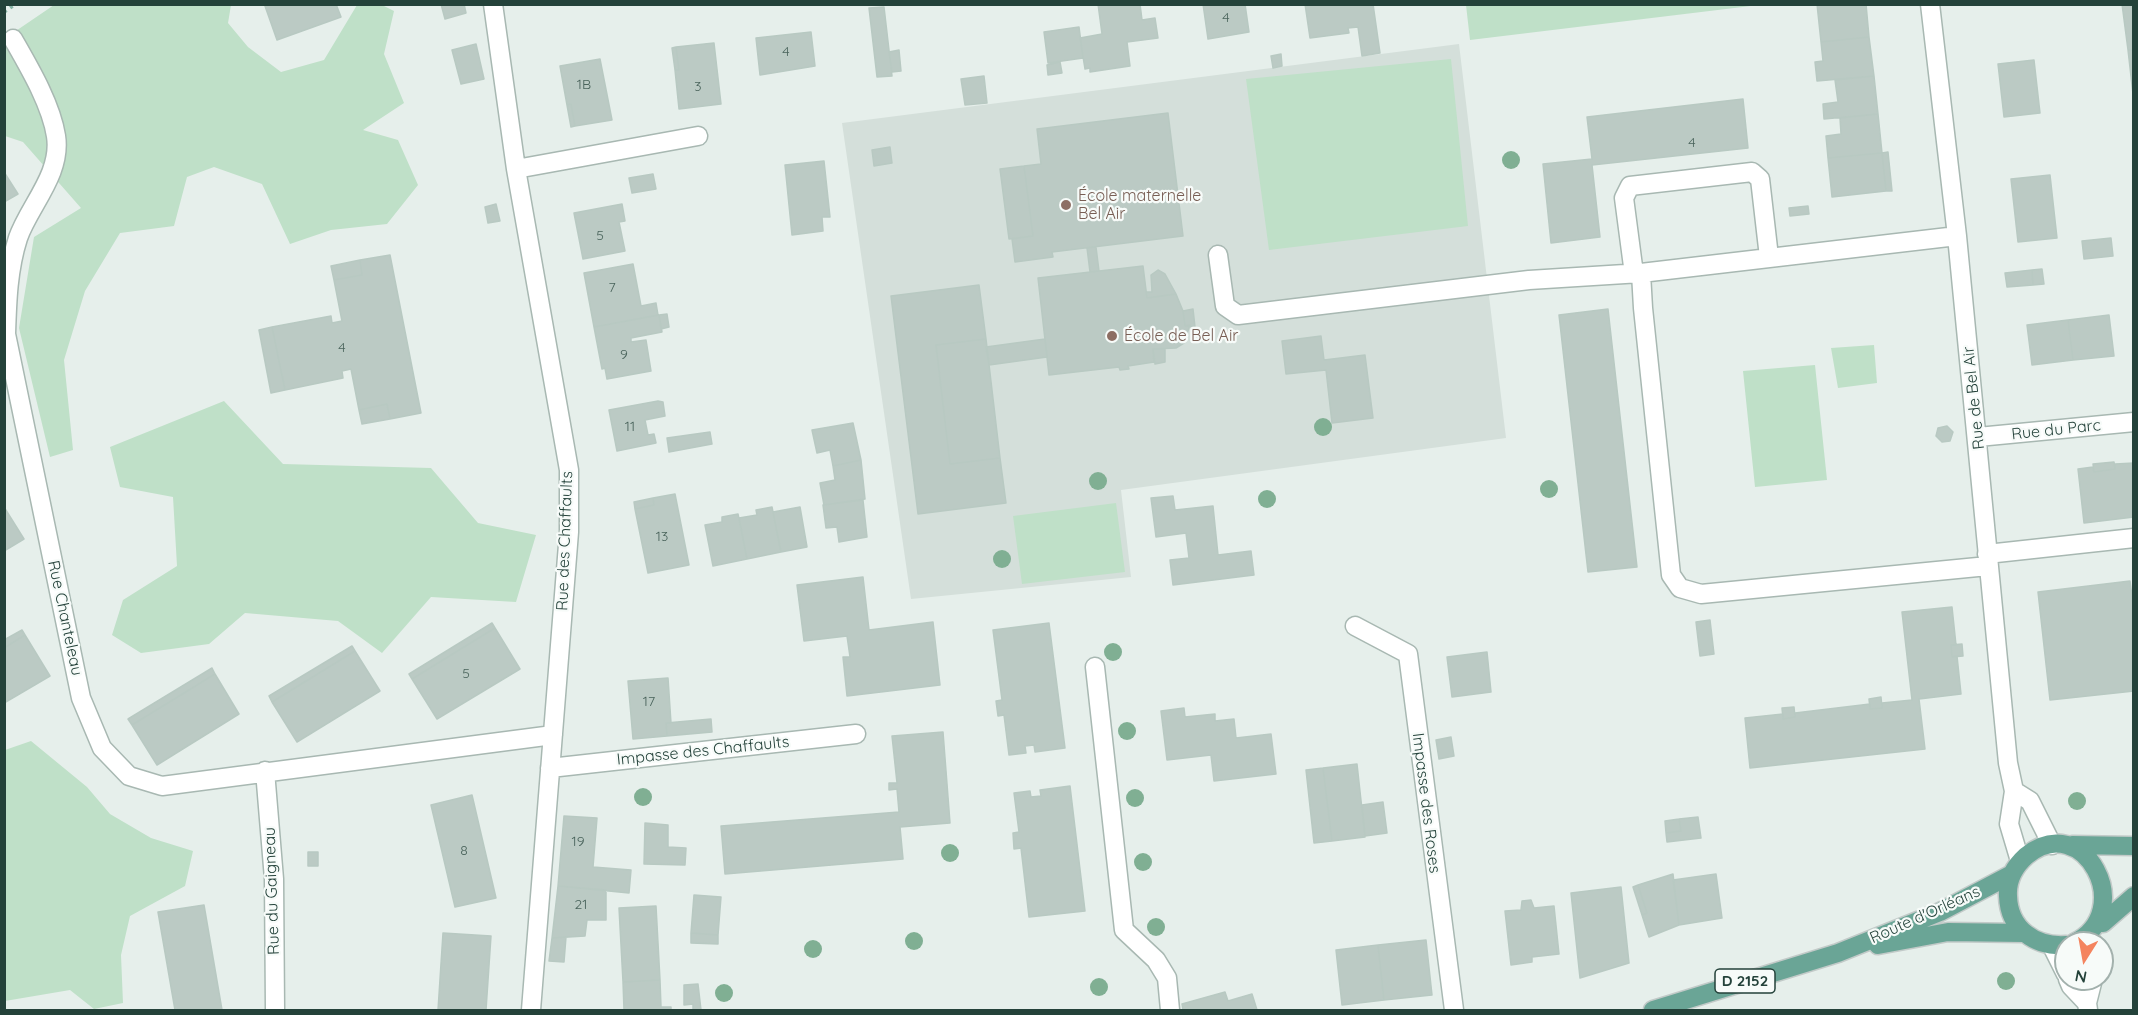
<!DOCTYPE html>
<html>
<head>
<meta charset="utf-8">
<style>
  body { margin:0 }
  #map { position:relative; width:2138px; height:1015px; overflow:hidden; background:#e6efeb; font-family:Quicksand,sans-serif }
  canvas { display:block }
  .frame { position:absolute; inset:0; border:6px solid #24423a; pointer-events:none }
  .north { position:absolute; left:2054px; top:931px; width:60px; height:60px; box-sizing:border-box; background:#f7fbf9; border:2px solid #a3b1ad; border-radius:50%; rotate:191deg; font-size:16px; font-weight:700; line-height:24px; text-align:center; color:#24423a }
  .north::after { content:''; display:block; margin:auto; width:21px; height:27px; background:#f4845f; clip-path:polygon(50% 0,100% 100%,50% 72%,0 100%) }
</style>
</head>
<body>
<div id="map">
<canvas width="2138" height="1015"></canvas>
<div class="frame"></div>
<div class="north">N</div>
</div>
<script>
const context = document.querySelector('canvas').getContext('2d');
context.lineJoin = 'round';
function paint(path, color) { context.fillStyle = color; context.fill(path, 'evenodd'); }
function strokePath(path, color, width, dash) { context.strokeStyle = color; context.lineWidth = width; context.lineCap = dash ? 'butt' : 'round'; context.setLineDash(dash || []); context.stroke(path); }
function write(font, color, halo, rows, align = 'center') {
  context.font = font + ' Quicksand,sans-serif'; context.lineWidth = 4.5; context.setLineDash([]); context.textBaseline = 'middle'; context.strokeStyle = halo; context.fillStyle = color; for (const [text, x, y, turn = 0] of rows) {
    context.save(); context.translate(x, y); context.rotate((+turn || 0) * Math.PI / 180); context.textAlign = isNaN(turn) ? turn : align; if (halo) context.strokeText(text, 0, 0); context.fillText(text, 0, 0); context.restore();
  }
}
const built = new Path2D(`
  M1459,44L1506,438L1121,490L1131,577L911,599L842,123Z`);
const green = new Path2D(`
  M54,5H231L228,23L248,47L281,72L324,60L357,5H382L394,11L384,54L404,103L363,130L398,140L418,185L387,224L331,230L290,244L262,184L214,167L187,177L174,226L120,233L85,291L64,360L73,450L50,457L19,328L34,237L81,208L23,142L5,136L4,39Z
  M1466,5V4L1759,5L1470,40Z
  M1451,59L1468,226L1269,250L1246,79Z
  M1874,345L1877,383L1838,388L1831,348Z
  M1815,365L1827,480L1755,487L1743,371Z
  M224,401L283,464L431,468L478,523L536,535L516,602L431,597L382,653L338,621L245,613L209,644L141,653L112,635L123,600L177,566L173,497L120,487L110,447Z
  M1116,503L1125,572L1022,584L1013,516Z
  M31,741L87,787L110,814L151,838L193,851L185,886L130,916L121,955L123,1003L94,1009L70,990L5,1001V750Z`);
const building = new Path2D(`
  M268,4H336L341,17L277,40L265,6Z
  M441,4H464L466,13L445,19Z
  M1098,4H1140L1142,20L1155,18L1158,38L1127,42L1130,66L1090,72V68L1085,69L1080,38L1102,34Z
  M1203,4H1245L1249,32L1208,39Z
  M1305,4H1373L1380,53L1362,56L1358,27L1348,28L1349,33L1310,38Z
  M1817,4H1866L1869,37L1821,42Z
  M2122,4H2134V50H2128Z
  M884,7L892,76L877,77L869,8Z
  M1079,27L1083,58L1048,63L1044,32Z
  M811,32L815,66L760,75L756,38Z
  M1869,37L1874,76L1817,81L1815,62L1823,61L1821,42Z
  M714,43L721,104L679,109L675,70H679L676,47Z
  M476,44L484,79L461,84L452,50Z
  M676,47L679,70H675L672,48Z
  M899,50L901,71L892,72L889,52Z
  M2128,50H2134V103Z
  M1281,54L1282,66L1273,68L1271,56Z
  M600,59L612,120L575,126L571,104L567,105L560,66Z
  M2034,60L2040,113L2004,117L1998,64Z
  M1060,62L1062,73L1048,75L1047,65Z
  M984,76L987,103L965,105L961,79Z
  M1874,76L1878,114L1824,119L1823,104L1838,102L1835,80Z
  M1743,99L1748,148L1592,165L1600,237L1551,243L1543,164L1592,159L1587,117Z
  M571,104L575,126L571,127L567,105Z
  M1168,113L1183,236L1052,252L1053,257L1015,262L1012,239L1033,236L1024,166L1041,164L1037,129Z
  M1878,114L1882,153L1828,158L1826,136L1841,134L1840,118Z
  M890,147L892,163L874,166L872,150Z
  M1888,152L1892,191H1886L1882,153Z
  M1882,153L1886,191L1832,197L1828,158Z
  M824,161L830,217H822L823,231L792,235L785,165Z
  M1024,166L1033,236L1009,239L1000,169Z
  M4,172L18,194L4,202Z
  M653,174L656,189L632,193L629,178Z
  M2050,175L2057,238L2018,242L2011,179Z
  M496,204L500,221L488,223L485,207Z
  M622,204L625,221L619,222L625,251L583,259L574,213Z
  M1808,206L1809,214L1790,216L1789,208Z
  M2111,238L2113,256L2084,259L2082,241Z
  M1096,247L1099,271L1090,272L1087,248Z
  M390,255L421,413L390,419L387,404L359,410L351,369L342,371L343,378L285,390L272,327L331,316L332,323L342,321L334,280L362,275L360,260Z
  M360,260L362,275L334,280L331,266Z
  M633,264L641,306L656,303L658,315L594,327L584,273Z
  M1143,266L1147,298L1176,294L1183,311L1185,326L1190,325L1184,343L1176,348L1153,349L1154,362L1128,366L1129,369L1120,370L1119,367L1049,375L1038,278Z
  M2042,269L2044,284L2033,285L2032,270Z
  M1158,270L1165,274L1176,294L1147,298L1146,292H1152L1151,275Z
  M2032,270L2033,285L2007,287L2005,273Z
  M979,285L986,339L936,345L950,464L1000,458L1006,503L918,514L891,296Z
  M1193,309L1195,327L1185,326L1183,311Z
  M1608,309L1637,567L1588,572L1559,315Z
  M667,314L669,327L661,329L659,315Z
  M659,315L662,332L631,338V342L646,340L651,371L607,379L605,368L602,369L594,327Z
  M2109,315L2114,356L2073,360L2068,320Z
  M2068,320L2073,360L2032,365L2027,325Z
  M272,327L285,390L271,393L259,330Z
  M1321,336L1324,360L1365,355L1373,418L1332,423L1326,370L1286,374L1282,341Z
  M986,339L1000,458L950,464L936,345Z
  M1045,339L1047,357L989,365L986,347Z
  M1153,349H1165V362L1155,364Z
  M658,401L663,402L665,416L645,420L648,435L654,434L656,443L617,451L609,410Z
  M387,404L390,419L362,424L359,410Z
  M853,423L861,460L833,466L830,450L817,453L812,430Z
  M1947,426L1953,432L1950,441L1942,442L1936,436L1938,428Z
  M710,432L712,444L669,452L667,438Z
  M861,460L865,499L824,505L820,483L835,480L833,466Z
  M2114,462L2115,469L2094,472L2093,464Z
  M2134,463V517L2084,523L2078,469L2093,467L2094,472L2115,469V464Z
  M675,494L689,565L648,573L635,509L654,505L653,498Z
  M1173,496L1175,510L1213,506L1218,555L1251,551L1254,575L1173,585L1170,560L1189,558L1186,533L1156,537L1151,498Z
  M653,498L654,505L635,509L634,502Z
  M863,500L867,537L839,542L837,527L826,528L823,505Z
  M4,507L24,539L4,551Z
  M772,507L781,552L747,559L739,518L757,515L756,510Z
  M800,507L807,547L781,552L773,512Z
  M738,514L747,559L713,566L705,525L722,522V517Z
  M863,577L869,630L933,622L940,685L847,696L843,657H850L847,636L804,641L797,585Z
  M2130,581L2134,611V691L2050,700L2038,592Z
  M1952,607L1956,645H1951L1952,657L1957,656L1961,694L1919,699L1925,749L1750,768L1745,718L1783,714V719L1795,717V713L1870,704V709L1882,708V703L1912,700L1902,612Z
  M1710,620L1714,654L1700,656L1696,622Z
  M492,623L495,628L412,679L409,674Z
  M1049,623L1065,748L1035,752L1034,745L1025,746L1026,753L1009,755L1004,715L998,716L996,701L1002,700L993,630Z
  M495,628L520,669L437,719L412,679Z
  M22,630L25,635L4,648V640Z
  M25,635L50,676L4,703V648Z
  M1962,644L1963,656L1952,657L1951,645Z
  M352,646L355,651L272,702L269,696Z
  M355,651L380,691L297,742L272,702Z
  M1487,652L1491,692L1452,697L1447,657Z
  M212,668L215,674L132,725L128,719Z
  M215,674L239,714L157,765L132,725Z
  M668,678L671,723H666L667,736L633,739L628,681Z
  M1881,697L1882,708L1870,709L1869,699Z
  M1794,707L1795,717L1783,719L1782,708Z
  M1184,708L1185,717L1215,714V721L1234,719L1236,738L1271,734L1276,774L1214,781L1211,755L1167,760L1161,711Z
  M711,719L712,732L667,736L666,723Z
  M943,732L950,823L900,827L903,859L725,874L721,826L899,812L897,789L889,790V783H897L892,736Z
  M1451,737L1454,756L1439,759L1436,740Z
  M1357,764L1365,837L1332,841L1323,768Z
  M1323,768L1332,841L1314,843L1306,770Z
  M1070,786L1085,911L1029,917L1021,848L1014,849L1013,833L1019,832L1014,793L1030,791L1031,797L1041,796L1040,790Z
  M472,795L496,898L455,907L431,805Z
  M1383,802L1387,833L1365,836L1362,805Z
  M564,816L597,818L593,867L631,870L629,893L558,886Z
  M1698,817L1701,838L1667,842L1666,833L1681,831L1679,819Z
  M1679,819L1681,831L1666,833L1665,821Z
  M645,823L668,825V847L686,848L685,865L644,864Z
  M308,852H318V866H308Z
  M1673,874L1679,925L1649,937L1642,915L1647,913L1638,885Z
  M1716,874L1722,918L1679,925L1673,880Z
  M1638,885L1647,913L1642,915L1633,887Z
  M558,886L606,890V920H587L585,936L552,938Z
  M1621,887L1629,963L1580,978L1571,893Z
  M694,895L721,897L718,935L691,933Z
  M1531,900L1534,908L1554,906L1559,954L1532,957V962L1511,965L1505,911L1521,910L1522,901Z
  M204,905L222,1010H175L158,912Z
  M656,906L660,980L623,982L619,908Z
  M443,933L491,936L486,1010H438Z
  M691,933L718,935V944L691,943Z
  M566,937L564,962L549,961L552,938Z
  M1426,940L1432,995L1384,1000L1378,945Z
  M1378,945L1384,1000L1342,1005L1336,950Z
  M660,980L661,1007H671V1010H624L623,982Z
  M698,984L701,1010H693V1004L684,1005V985Z
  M1225,992L1228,1001L1252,994L1257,1010H1183L1182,1004Z`);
const path = new Path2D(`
  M4,12L15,4`);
const minor = new Path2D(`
  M493,4L516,169L569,470V532L531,1010
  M1930,4L1957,236L2008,763L2014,791L2009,824L2020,861
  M13,39C29,67 51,104 56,136C62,174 29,206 18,238C8,269 7,302 6,334L81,698L102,748L129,776L162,786L553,735
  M516,169L698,136
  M1957,236L1641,273L1643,308L1671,575L1680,588L1701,594L1988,566
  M1218,255L1225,306L1238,315L1529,280L1641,273
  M1634,274L1624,198L1630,186L1752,172L1760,179L1769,257
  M1978,437L2134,422
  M1987,554L2134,538
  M1355,626L1408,654L1454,1010
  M1095,667L1124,930L1156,960L1167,978L1170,1010
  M550,768L856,734
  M265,771L274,879L275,1010
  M2014,791L2030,801L2052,845
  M2052,946L2066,974
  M2068,979L2071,986L2087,1003
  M2088,1010L2087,1003L2093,979`);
const major = new Path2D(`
  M2072,845L2134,846
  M2103,923L2134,896
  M1878,945L1948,932L2024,933
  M2066,945C2035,947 2009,929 2008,896C2007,880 2015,866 2026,856C2084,808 2138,912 2074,943
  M1653,1010L1838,953L1940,912L2012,874`);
const trees = [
  [1511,160],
  [1323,427],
  [1098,481],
  [1549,489],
  [1267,499],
  [1002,559],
  [1113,652],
  [1127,731],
  [643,797],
  [1135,798],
  [2077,801],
  [950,853],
  [1143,862],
  [1156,927],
  [914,941],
  [813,949],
  [2006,981],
  [1099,987],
  [724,993]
];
const markers = [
  [1066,205,6,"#8d6e63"],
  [1112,336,6,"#8d6e63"]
];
const numberNames = [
  ["4",1226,18],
  ["4",786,52],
  ["1B",584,85],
  ["3",698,87],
  ["4",1692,143],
  ["5",600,236],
  ["7",612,288],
  ["4",342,348],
  ["9",624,355],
  ["11",630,427],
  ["13",662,537],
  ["5",466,674],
  ["17",649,702],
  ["19",578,842],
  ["8",464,851],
  ["21",581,905]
];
const shields = [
  [1745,981,60]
];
const shieldNames = [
  ["D 2152",1745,981]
];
const educationNames = [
  ["École maternelle",1078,196],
  ["Bel Air",1078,214],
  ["École de Bel Air",1124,336]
];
const streetNames = [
  ["Rue de Bel Air",1974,398,-96],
  ["Rue du Parc",2056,430,-6],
  ["Rue des Chaffaults",565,541,-88],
  ["Rue Chanteleau",65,618,78],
  ["Impasse des Chaffaults",703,751,-6],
  ["Impasse des Roses",1426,803,83],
  ["Rue du Gaigneau",272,891,-92],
  ["Route d'Orléans",1925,915,-24]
];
paint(built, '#d4dfda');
paint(green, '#bfe0c8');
paint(building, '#bbcac4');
strokePath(building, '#b8c9c2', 1.5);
strokePath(minor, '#a8b8b2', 21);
strokePath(major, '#c2cac8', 21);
strokePath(path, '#86b3a5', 4, [3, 4.5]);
strokePath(minor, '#fff', 18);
strokePath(major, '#6aa596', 18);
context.fillStyle = '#80af93';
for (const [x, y] of trees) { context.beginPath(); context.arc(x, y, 9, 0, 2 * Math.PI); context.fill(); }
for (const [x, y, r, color] of markers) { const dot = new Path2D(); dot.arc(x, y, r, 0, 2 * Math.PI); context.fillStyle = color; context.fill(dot); strokePath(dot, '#f7fbf9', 2); }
write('14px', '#4a645c', null, numberNames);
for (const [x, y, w] of shields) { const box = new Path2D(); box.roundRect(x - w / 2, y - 12, w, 24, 4.5); context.fillStyle = '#f7fbf9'; context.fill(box); strokePath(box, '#24423a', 1.5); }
write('bold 15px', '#24423a', null, shieldNames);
write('16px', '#785e54', '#f7fbf9', educationNames, 'left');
write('16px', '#24423a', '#f7fbf9', streetNames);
</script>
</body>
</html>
